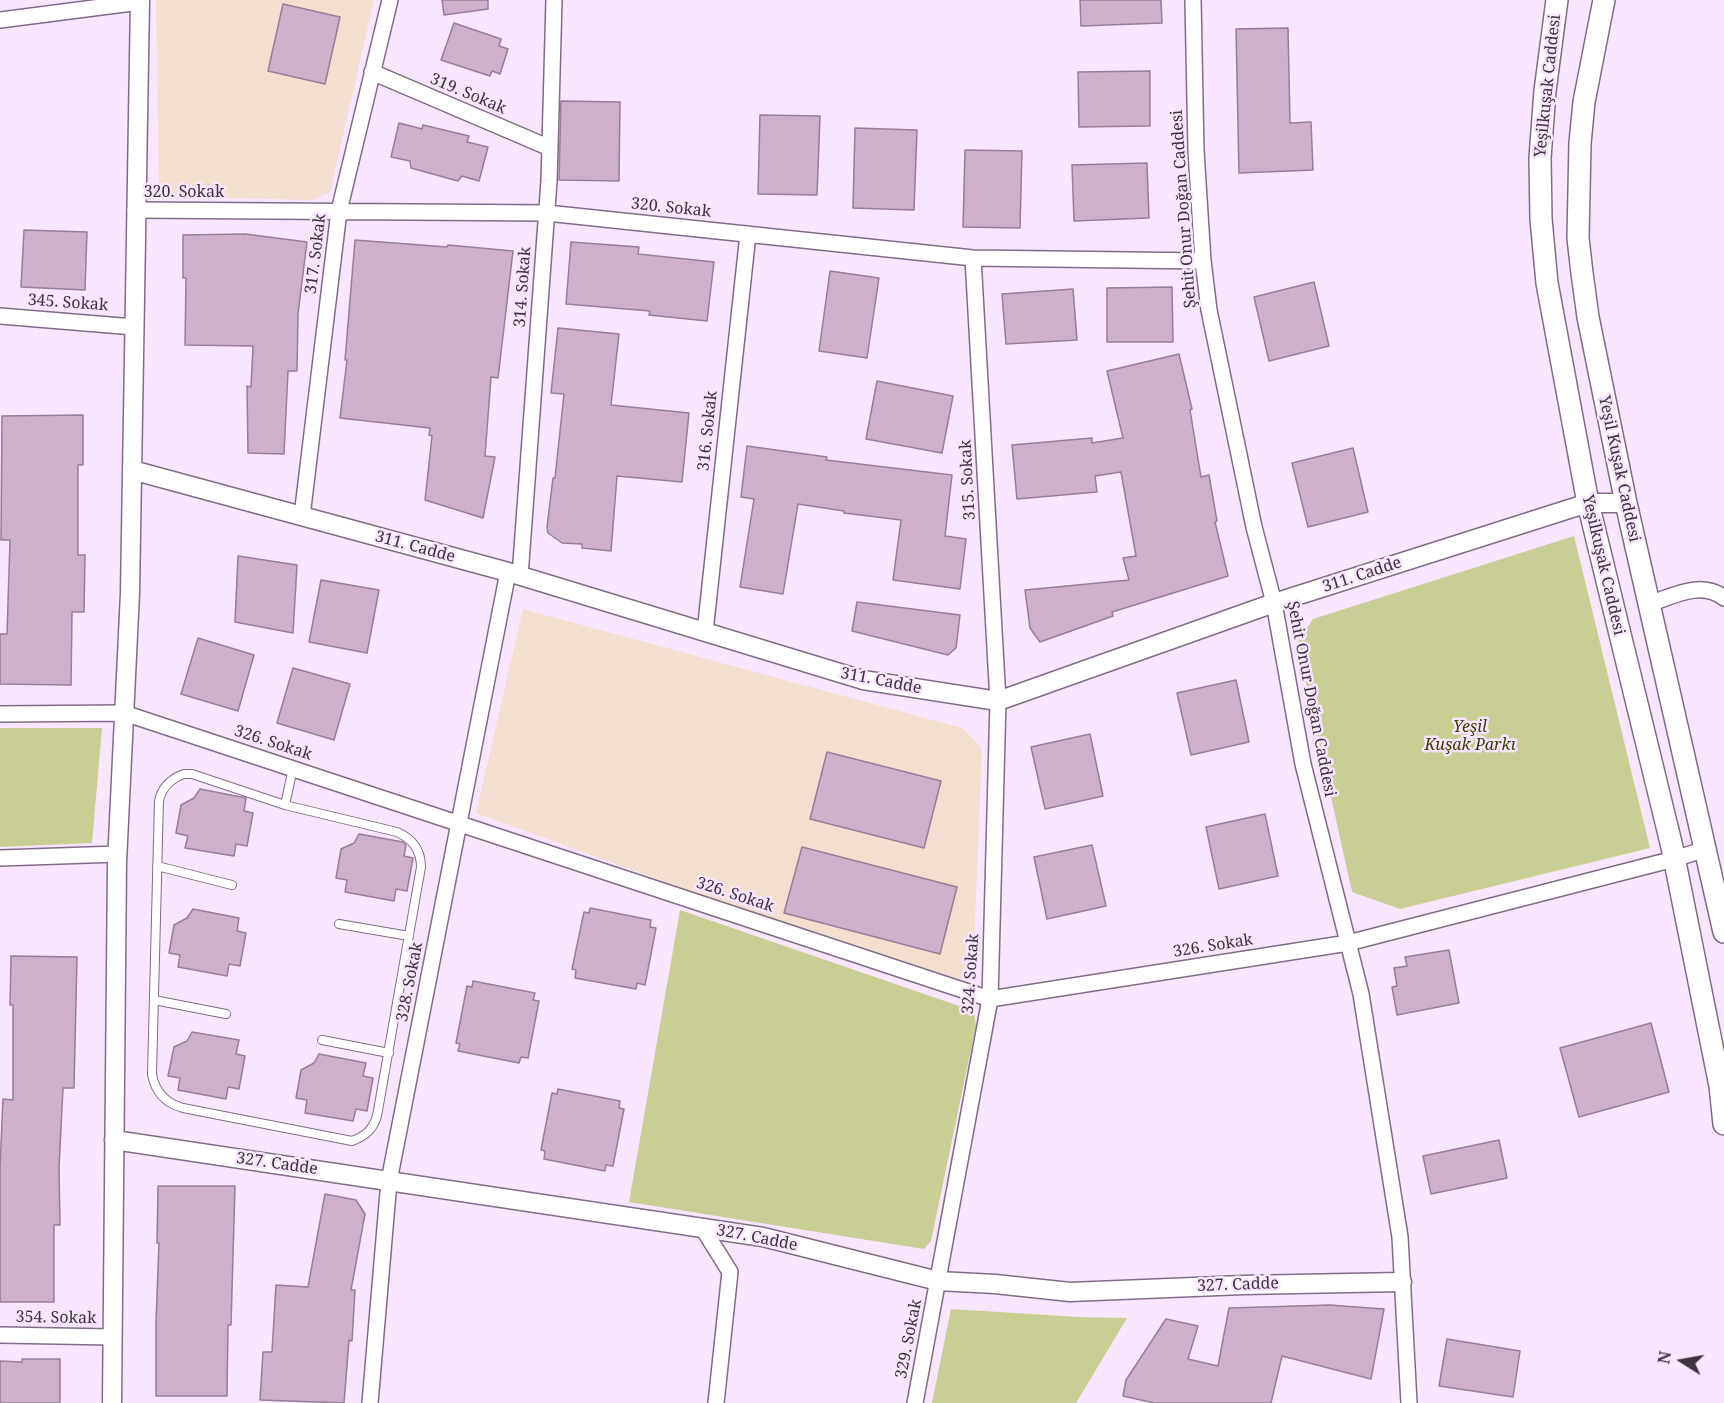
<!DOCTYPE html>
<html>
<head>
<meta charset="utf-8">
<style>
  body { margin:0 }
  #map { position:relative; width:1724px; height:1403px; overflow:hidden; background:#f8e5fe; font-family:"Noto Serif",serif }
  canvas { display:block }
  .north { position:absolute; left:1652px; top:1331px; width:60px; height:60px; -webkit-text-stroke:4px #f8e5fe; paint-order:stroke; rotate:281deg; font-size:16px; font-weight:700; line-height:24px; text-align:center; color:#3c333f }
  .north::after { content:''; display:block; margin:auto; width:21px; height:27px; background:#3c333f; clip-path:polygon(50% 0,100% 100%,50% 72%,0 100%) }
</style>
</head>
<body>
<div id="map">
<canvas width="1724" height="1403"></canvas>
<div class="north">N</div>
</div>
<script>
const context = document.querySelector('canvas').getContext('2d');
context.lineJoin = 'round';
function paint(path, color) { context.fillStyle = color; context.fill(path, 'evenodd'); }
function strokePath(path, color, width, dash) { context.strokeStyle = color; context.lineWidth = width; context.lineCap = dash ? 'butt' : 'round'; context.setLineDash(dash || []); context.stroke(path); }
function write(font, color, halo, rows, align = 'center') {
  context.font = font + ' "Noto Serif",serif'; context.lineWidth = 5; context.setLineDash([]); context.textBaseline = 'middle'; context.strokeStyle = halo; context.fillStyle = color; for (const [text, x, y, turn = 0] of rows) {
    context.save(); context.translate(x, y); context.rotate((+turn || 0) * Math.PI / 180); context.textAlign = isNaN(turn) ? turn : align; if (halo) context.strokeText(text, 0, 0); context.fillText(text, 0, 0); context.restore();
  }
}
const education = new Path2D(`
  M156,0H374L330,192L313,200L182,197L159,185Z
  M523,609L962,728L982,748L973,971L959,979L739,909L476,813Z`);
const green = new Path2D(`
  M1574,536L1650,848L1400,909L1352,892L1297,643L1313,619Z
  M0,728H102L92,843L0,847Z
  M680,910L968,1009L974,1013L976,1025L931,1241L924,1249L629,1202Z
  M951,1309L1079,1317L1127,1318L1076,1403H932Z`);
const building = new Path2D(`
  M442,0H488V9L444,15Z
  M1080,0H1161L1162,23L1081,26Z
  M283,4L340,17L325,84L268,71Z
  M454,23L501,39L499,46L508,49L500,74L492,71L490,76L441,60Z
  M1288,28L1290,123L1311,122L1313,170L1239,173L1236,29Z
  M1150,71V126L1079,127L1078,72Z
  M561,101L620,102L619,181L559,180Z
  M760,115L820,116L817,195L758,194Z
  M399,123L422,129L423,125L469,136L467,142L488,147L479,181L462,176L458,181L411,168L410,161L391,157Z
  M855,128L917,130L914,210L853,208Z
  M965,150L1022,151L1020,228L963,227Z
  M1147,163L1149,218L1074,221L1072,165Z
  M24,230L87,232L85,290L21,287Z
  M245,234L307,242L298,314L297,371H288L284,454L248,453L247,386L251,387L253,346L185,345L186,278H183V235Z
  M355,240L447,247L448,245L513,251L498,378L491,377L485,456L495,457L483,518L425,500L432,436L429,435L430,428L340,418L347,360H345Z
  M571,242L639,247L638,254L714,262L707,321L649,315L650,311L566,304Z
  M830,271L879,278L867,358L819,351Z
  M1314,282L1329,346L1269,361L1254,297Z
  M1172,287L1173,342H1107V288Z
  M1073,289L1077,340L1006,344L1002,294Z
  M558,328L619,334L611,405L689,413L682,482L617,476L611,551L582,548V544L562,543L548,533L547,527L553,478H555L564,394L551,393Z
  M1179,354L1192,409L1190,410L1201,477L1209,475L1217,521L1215,522L1228,576L1112,612L1113,616L1040,642L1030,628L1025,590L1129,580L1123,558L1136,556L1121,472L1095,476L1097,492L1017,499L1012,445L1092,438V443L1123,438L1107,371Z
  M877,381L953,396L942,453L866,439Z
  M83,415V465H78V555H85L84,612H72L71,685L0,684V634H7L10,540H1L2,416Z
  M747,446L827,457L826,460L952,475L945,536L966,539L960,589L893,580L901,520L844,513V511L798,504L783,594L740,587L754,499L741,497Z
  M1353,448L1368,512L1308,527L1292,463Z
  M238,556L297,565L293,633L235,622Z
  M321,580L379,590L367,653L309,642Z
  M857,602L960,615L956,648L948,655L852,631Z
  M198,638L254,655L238,711L181,694Z
  M293,668L350,684L334,740L277,723Z
  M1236,680L1249,742L1191,755L1177,693Z
  M1090,734L1103,796L1045,809L1031,747Z
  M827,752L941,781L924,848L810,819Z
  M200,789L246,798L244,811L253,813L247,846L236,844L234,856L185,848L188,836L176,833L181,805L194,798Z
  M1265,814L1278,876L1219,889L1206,827Z
  M359,834L403,842L406,845L404,856L413,858L407,891L396,889L394,901L345,892L347,880L336,878L341,849L354,843Z
  M1092,845L1106,906L1047,919L1034,857Z
  M802,847L957,887L940,954L784,913Z
  M590,908L651,920L650,927L656,928L645,985L637,983L636,989L575,978L576,970L572,969L584,912L589,913Z
  M193,909L239,918L237,931L246,933L240,966L229,964L227,976L178,967L180,955L169,953L174,925L187,918Z
  M1449,950L1459,1003L1397,1015L1392,987L1397,986L1394,968L1407,966L1405,957Z
  M11,956L77,957L74,1088H63L59,1168L60,1225H54V1302H0V1167L3,1099L13,1100V1005H10Z
  M473,981L535,993L533,1000L539,1001L528,1058L521,1057L519,1063L458,1051L460,1044L456,1043L467,986L472,987Z
  M1651,1023L1669,1092L1579,1117L1560,1048Z
  M192,1032L239,1040L236,1054L245,1056L239,1089L228,1087L226,1099L178,1090L180,1078L168,1076L174,1047L187,1041Z
  M319,1054L366,1063L363,1076L373,1078L367,1111L356,1109L353,1121L305,1113L307,1100L296,1098L301,1070L314,1063Z
  M558,1089L620,1101L619,1108L624,1109L613,1166L606,1165L605,1171L544,1159L545,1151L541,1150L552,1093L557,1094Z
  M1499,1140L1507,1178L1431,1194L1423,1156Z
  M158,1186H235L231,1325H228L227,1396H156V1322L159,1243H157Z
  M325,1194L356,1200L365,1214L351,1290H355L352,1341L349,1340L344,1403L260,1400L263,1352H272L276,1285L308,1287Z
  M1330,1305L1384,1309L1371,1379L1282,1356L1271,1403H1154L1123,1396L1126,1380L1166,1319L1198,1326L1188,1359L1218,1366L1229,1308Z
  M1447,1339L1520,1351L1513,1397L1439,1386Z
  M22,1359H60V1403H0V1361L22,1362Z`);
const service = new Path2D(`
  M184,774H192L285,805L397,832C413,839 421,850 421,867L377,1116C373,1129 366,1136 352,1141L183,1108C165,1103 155,1092 152,1074L159,801C162,787 170,779 184,774Z
  M285,805L293,768
  M157,866L232,885
  M339,924L409,936
  M154,1000L226,1014
  M322,1040L389,1053`);
const minor = new Path2D(`
  M1193,0L1196,151L1203,261L1209,310L1254,527L1274,603L1303,764L1361,994L1400,1237L1409,1403
  M0,20L140,2
  M372,72L550,148
  M135,210L547,213L973,258L1203,261
  M0,316L134,327
  M302,516L339,211L390,0
  M520,576L549,181L554,0
  M1649,604C1673,596 1702,580 1724,598
  M705,632L748,234
  M0,714L124,713L990,999L1348,943L1674,859L1706,849
  M0,858L118,854
  M702,1227L730,1272L716,1403
  M0,1335L112,1337
  M370,1403L389,1181L508,572
  M915,1403L990,999L998,701L973,258`);
const tertiary = new Path2D(`
  M132,470L508,572L863,680L998,701L1274,603L1588,503H1626
  M114,1140L763,1237L938,1281L995,1284L1070,1292L1243,1285L1402,1282
  M112,1403L117,862L130,593L140,0`);
const secondary = new Path2D(`
  M1557,0L1545,91L1540,158L1541,219L1547,283L1588,503L1672,847L1720,1086L1724,1124
  M1604,0L1584,102L1580,143L1578,238L1582,273L1588,317L1626,503L1724,932`);
const streetNames = [
  ["Yeşilkuşak Caddesi",1548,86,-84],
  ["319. Sokak",468,94,23],
  ["320. Sokak",184,192],
  ["320. Sokak",671,208,6],
  ["Şehit Onur Doğan Caddesi",1184,209,-94],
  ["317. Sokak",316,254,-83],
  ["314. Sokak",523,287,-86],
  ["345. Sokak",68,303,4],
  ["316. Sokak",708,431,-84],
  ["Yeşil Kuşak Caddesi",1619,469,78],
  ["315. Sokak",968,480,-93],
  ["311. Cadde",415,547,15],
  ["Yeşilkuşak Caddesi",1603,565,77],
  ["311. Cadde",1362,575,-18],
  ["311. Cadde",881,681,11],
  ["Şehit Onur Doğan Caddesi",1311,699,79],
  ["326. Sokak",273,743,18],
  ["326. Sokak",735,895,18],
  ["326. Sokak",1213,946,-9],
  ["324. Sokak",971,974,-86],
  ["328. Sokak",410,982,-79],
  ["327. Cadde",277,1164,8],
  ["327. Cadde",757,1238,11],
  ["327. Cadde",1238,1285,-2],
  ["354. Sokak",56,1318,1],
  ["329. Sokak",909,1339,-79]
];
const parkNames = [
  ["Yeşil",1470,727],
  ["Kuşak Parkı",1470,745]
];
paint(education, '#f2dfcf');
paint(green, '#c9ce95');
paint(building, '#cdb1cb');
strokePath(building, '#987d96', 1.5);
strokePath(service, '#806c87', 10);
strokePath(minor, '#806c87', 18);
strokePath(tertiary, '#806c87', 21);
strokePath(secondary, '#806c87', 24);
strokePath(service, '#fff', 8);
strokePath(minor, '#fff', 15);
strokePath(tertiary, '#fff', 18);
strokePath(secondary, '#fff', 21);
write('16px', '#3c333f', '#f8e5fe', streetNames);
write('italic 16px', '#3b3e00', '#f8e5fe', parkNames);
</script>
</body>
</html>
